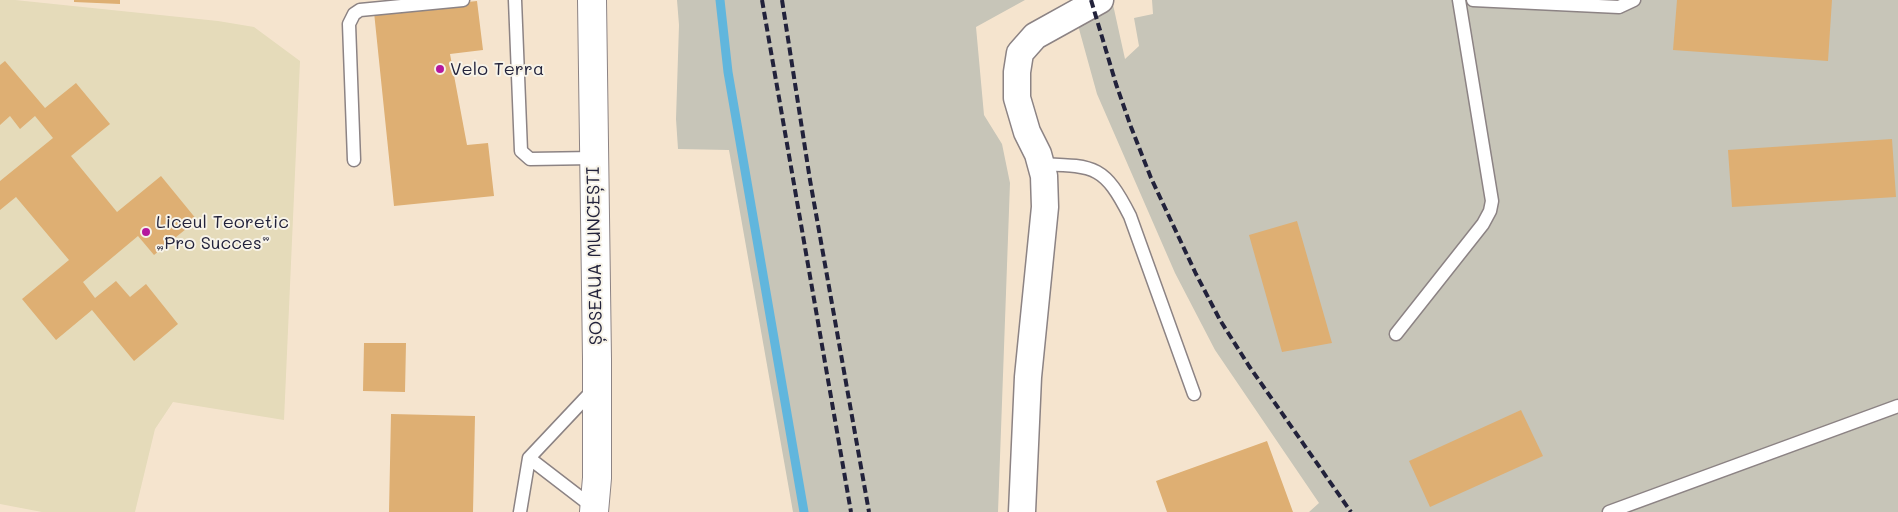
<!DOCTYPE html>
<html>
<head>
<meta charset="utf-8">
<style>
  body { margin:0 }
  canvas { display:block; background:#f5e4ce }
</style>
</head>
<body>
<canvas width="1898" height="512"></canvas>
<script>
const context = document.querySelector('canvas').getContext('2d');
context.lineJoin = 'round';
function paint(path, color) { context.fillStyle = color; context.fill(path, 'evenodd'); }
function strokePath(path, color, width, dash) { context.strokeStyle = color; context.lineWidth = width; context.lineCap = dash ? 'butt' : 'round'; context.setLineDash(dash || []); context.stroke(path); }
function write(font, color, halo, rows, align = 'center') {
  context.font = font + ' Mali,sans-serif'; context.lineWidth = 4; context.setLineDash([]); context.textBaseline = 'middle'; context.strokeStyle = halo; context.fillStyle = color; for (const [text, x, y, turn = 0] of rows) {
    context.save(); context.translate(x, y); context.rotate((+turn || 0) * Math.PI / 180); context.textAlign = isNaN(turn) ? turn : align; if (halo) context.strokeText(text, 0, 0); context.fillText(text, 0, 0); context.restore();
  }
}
const built = new Path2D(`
  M0,0H15L218,21L254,27L300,61L284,420L173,402L155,429L135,512H42L0,504Z`);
const industrial = new Path2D(`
  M677,0H1025L976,27L984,115L1002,144L1010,183L998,512H793L729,150L678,149L676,119L679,25Z
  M1071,0H1112L1125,59L1139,46L1134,18L1153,14L1152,0H1898V512H1309L1319,503L1215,350L1175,273L1097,94Z`);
const stream = new Path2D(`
  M720,0L728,72L804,512`);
const building = new Path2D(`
  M74,0H120V4L74,2Z
  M1677,0H1832L1828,61L1673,50Z
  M477,1L483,50L450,54L467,145L488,143L494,196L394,206L374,12Z
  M5,61L45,108L76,83L110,124L71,156L117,212L161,176L197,220L154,255L138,236L83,282L95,298L116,281L130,297L146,284L178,324L134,361L92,310L56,340L22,299L69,260L16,197L0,210V181L53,138L35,116L20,129L10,116L0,125V65Z
  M1892,139L1896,197L1732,207L1728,150Z
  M1297,221L1332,343L1282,352L1249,235Z
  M364,343H406L405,392L363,391Z
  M1521,410L1543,456L1430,507L1409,461Z
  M391,414L475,416L473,512H389Z
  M1267,441L1293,512H1167L1156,481Z`);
const lane = new Path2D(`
  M515,0L521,151L530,159L593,158
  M1473,0L1619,7L1634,0
  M354,160L349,24L354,14L360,10L463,0
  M1040,164C1095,166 1104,165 1130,216L1194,394
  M1396,334L1483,224L1490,211L1492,201L1459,0
  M529,458L594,508
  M520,512L529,458L594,389
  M1609,512L1898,406`);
const street = new Path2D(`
  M1022,512L1028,377L1045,207L1044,176L1038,154L1027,132L1017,98V72L1020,53L1035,36L1100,0`);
const primary = new Path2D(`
  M592,0L597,359V478L594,512`);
const rail = new Path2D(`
  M762,0L851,512
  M782,0L810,180L869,512
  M1091,0L1116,84L1131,127L1151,178L1196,274L1220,320L1249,366L1351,512`);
const markers = [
  [440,69,5,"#b5179e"],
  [146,232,5,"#b5179e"]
];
const poiNames = [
  ["Velo Terra",450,69],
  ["Liceul Teoretic",156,222],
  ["„Pro Succes”",156,243]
];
const streetNames = [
  ["ȘOSEAUA MUNCEȘTI",595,256,-91]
];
paint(built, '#e5dbba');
paint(industrial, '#c7c5b8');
strokePath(stream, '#61b6dd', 9);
paint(building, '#deaf73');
strokePath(lane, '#8c8384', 15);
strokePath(street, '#8c8384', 29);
strokePath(primary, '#8c8384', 30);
strokePath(lane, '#fff', 12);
strokePath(street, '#fff', 26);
strokePath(primary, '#fff', 28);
strokePath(rail, '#22223b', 4, [8, 4]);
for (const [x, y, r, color] of markers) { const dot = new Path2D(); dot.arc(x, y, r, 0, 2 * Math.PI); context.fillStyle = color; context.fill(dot); strokePath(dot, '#f7f3e8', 2); }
write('18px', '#22223b', '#f7f3e8', poiNames, 'left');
write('18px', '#22223b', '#f7f3e8', streetNames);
</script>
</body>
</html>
